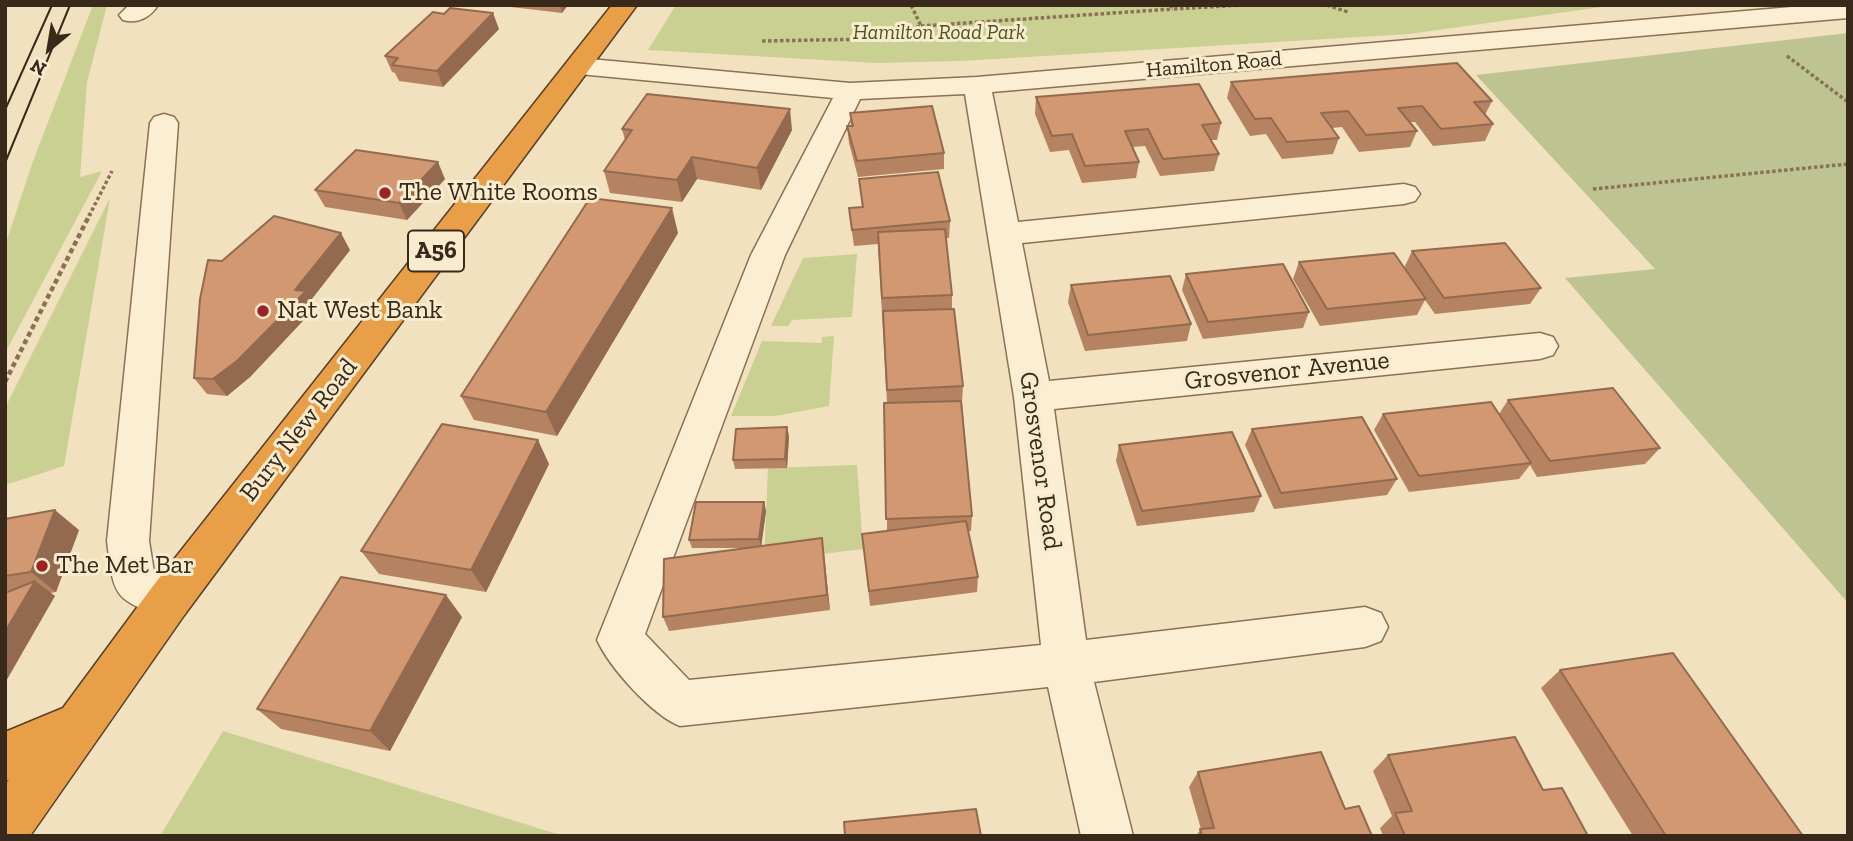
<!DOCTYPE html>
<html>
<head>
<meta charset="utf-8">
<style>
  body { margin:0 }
  #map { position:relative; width:1853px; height:841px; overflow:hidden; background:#f1e1be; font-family:"Zilla Slab",serif }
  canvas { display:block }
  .frame { position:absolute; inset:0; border:7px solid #39291b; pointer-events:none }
  .north { position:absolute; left:14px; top:14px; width:70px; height:70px; -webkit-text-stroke:5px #f8ebce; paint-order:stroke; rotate:210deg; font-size:19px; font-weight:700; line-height:28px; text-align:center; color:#39291b }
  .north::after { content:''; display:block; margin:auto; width:24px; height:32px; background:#39291b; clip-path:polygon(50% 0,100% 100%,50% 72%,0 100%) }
</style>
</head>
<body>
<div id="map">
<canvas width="1853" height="841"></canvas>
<div class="frame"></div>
<div class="north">N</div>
</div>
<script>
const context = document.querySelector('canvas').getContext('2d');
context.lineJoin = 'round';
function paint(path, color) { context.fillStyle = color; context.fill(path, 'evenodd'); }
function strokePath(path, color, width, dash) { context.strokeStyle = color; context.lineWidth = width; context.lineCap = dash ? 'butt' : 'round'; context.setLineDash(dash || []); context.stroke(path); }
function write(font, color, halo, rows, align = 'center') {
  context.font = font + ' "Zilla Slab",serif'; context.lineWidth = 6; context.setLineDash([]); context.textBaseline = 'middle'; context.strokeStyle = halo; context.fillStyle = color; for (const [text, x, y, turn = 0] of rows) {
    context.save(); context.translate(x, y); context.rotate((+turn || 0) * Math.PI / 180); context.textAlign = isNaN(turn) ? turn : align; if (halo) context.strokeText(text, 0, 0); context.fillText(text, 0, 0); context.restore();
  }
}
const green = new Path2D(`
  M93,5H107L87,82L80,177L102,171L5,353V246L32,164Z
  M676,5H1616L1409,34L961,61L876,63L648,50Z
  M110,198L64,466L5,485V408Z
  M857,254L852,317L792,320L788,326H771L803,258Z
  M834,336L829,406L775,416H731L762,341L822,343V337Z
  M857,465L863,549L764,561L768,468Z
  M223,731L564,836H160Z`);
const cemetery = new Path2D(`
  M1848,33V603L1565,278L1655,269L1476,75Z`);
const pathFar1 = new Path2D(`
  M1170,5L1173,9L1242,5
  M1327,5L1348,12
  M921,26L1173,9
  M762,41L870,39L921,26L911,5
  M1787,56L1848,102
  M1593,189L1848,164
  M89,216L112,171`);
const path = new Path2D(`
  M5,382L90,214`);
const minor = new Path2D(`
  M129,5H158C150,18 137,24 123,20L119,15Z
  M1815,5H1848V18L992,92L1018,222L1404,184L1415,187L1420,194L1415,201L1404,204L1022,243L1049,381L1540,333L1553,337L1558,346L1553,355L1540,359L1054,409L1086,640L1365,607L1381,613L1388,627L1381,641L1365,647L1094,682L1133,836H1081L1048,687L680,726C652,715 610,668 597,640L751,255L833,98L579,74L569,72L565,66L569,60L579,58L850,83L977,77ZM965,94L1014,397L1041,645L689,680L645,634L785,255L860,99Z
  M164,114L174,117L178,123L149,541L154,572L185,586L191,600L185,614L169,619C113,599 114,598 107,541L150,123L154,117Z`);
const highway = new Path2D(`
  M612,5H637L185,614L30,836H5V784L9,780L5,781V732L63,708L153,586Z`);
const tram = new Path2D(`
  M5,110L52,5
  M5,163L70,5`);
const wall = new Path2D(`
  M511,5H568L562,13L511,7Z
  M499,29L443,87L399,81L395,73L392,72L385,56Z
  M1231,82L1492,101L1485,115L1493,124L1485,141L1433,146L1415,122H1410L1417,131L1410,147L1359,152L1342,127L1332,128L1339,138L1333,154L1282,159L1266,134L1250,136L1227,98Z
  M1036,97L1221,123L1217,140H1211L1219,154L1214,171L1160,176L1145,146L1133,147L1139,162L1136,178L1082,183L1069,150L1050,152L1035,114Z
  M850,113L944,153V169L858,177L849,143L847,126H851Z
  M622,129L792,130L761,190L697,179L682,202L610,193L604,171L625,140Z
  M445,179L407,220L325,207L315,190Z
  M859,179L950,221L949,238H946L952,295V309L963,386L962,402L972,516L971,531H968L978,577L977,592L870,606L862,534L887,531V403L878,244L854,246L851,225L849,208L862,207Z
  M678,233L557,436L474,420L461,396Z
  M350,250L311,300L316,307L250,377L227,396L207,394L194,378L222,261Z
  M1412,251L1541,288L1530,304L1435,314L1425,300L1417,315L1320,326L1293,279L1299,262L1404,268Z
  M1186,274L1309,312L1303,328L1203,339L1182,290Z
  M1071,285L1191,324L1187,341L1085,351L1068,302Z
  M1508,400L1660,448L1645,464L1537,477L1530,465L1519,479L1409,492L1374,430L1383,414H1499Z
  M1252,429L1397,479L1387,495L1274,509L1245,445Z
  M789,436L787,468L735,469L733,460Z
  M1119,445L1261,496L1254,512L1137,526L1116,461Z
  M549,464L486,592L379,574L361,551Z
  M764,502L766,511L761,546L822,538L830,610L669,631L663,617L750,548H692L689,540Z
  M5,519L79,530L56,592L50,593L55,596L9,592L5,589Z
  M462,617L390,751L281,729L257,709Z
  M1560,670L1803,836H1633L1541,688Z
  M1388,755L1543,790L1588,836H1383L1380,828L1392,816L1373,771Z
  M1198,772L1345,809L1372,836H1196L1201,829L1189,787Z`);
const shadedWall = new Path2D(`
  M560,5H568L562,13Z
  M493,13L499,29L443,87L437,71Z
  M790,109L792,130L761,190L757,168Z
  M692,157L697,179L682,202L677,180Z
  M438,162L445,179L407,220L399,203Z
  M672,208L678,233L557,436L546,412Z
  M341,233L350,250L311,300L316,307L250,377L227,396L213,379L295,290Z
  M787,427L789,436L787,468L785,459Z
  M538,440L549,464L486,592L471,570Z
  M764,502L766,511L761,548L759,539Z
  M55,510L79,530L56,592L31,572Z
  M822,538L824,554L830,610L827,595Z
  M35,581L55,596L5,683V632Z
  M446,595L462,617L390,751L370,731Z`);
const building = new Path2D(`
  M450,8L493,13L437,71L392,65L398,58L385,56L433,12L444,14Z
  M1457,63L1492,101L1474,102L1493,124L1441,129L1422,106L1398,108L1417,131L1366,135L1348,111L1321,113L1339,138L1287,142L1271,118L1255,119L1231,82Z
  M1199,84L1221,123L1202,125L1219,154L1163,159L1148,129L1125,131L1139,162L1085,166L1072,134L1052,136L1036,97Z
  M647,94L790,109L757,168L692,157L677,180L604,171L632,130L622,129Z
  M932,106L944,153L857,161L847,126H853L850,113Z
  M356,150L438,162L399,203L315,190Z
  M938,172L950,221L852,230L849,208L863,207L859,179Z
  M590,198L672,208L546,412L461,396Z
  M274,216L341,233L295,290L306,291L238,360L213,379L194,378L200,299L208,260L222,261Z
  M945,229L952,295L882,298L878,232Z
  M1505,243L1541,288L1444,298L1412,251Z
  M1394,253L1426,299L1327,309L1299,262Z
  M1283,264L1309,312L1208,322L1186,274Z
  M1170,276L1191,324L1088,335L1071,285Z
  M954,309L963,386L887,390L883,311Z
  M1613,388L1660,448L1550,461L1508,400Z
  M961,401L972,516L886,519L884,403Z
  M1491,402L1531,463L1419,476L1383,414Z
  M1362,417L1397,479L1281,493L1252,429Z
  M442,424L538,440L471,570L361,551Z
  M787,427L785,459L733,460L736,429Z
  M1232,432L1261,496L1142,511L1119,445Z
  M696,502H764L759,539L689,540Z
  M55,510L31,572L5,576V519Z
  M966,521L978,577L869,591L862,534Z
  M822,538L827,595L663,617L664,559Z
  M341,577L446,595L370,731L257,709Z
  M35,581L5,632V593Z
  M1673,653L1803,836H1666L1560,670Z
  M1515,737L1543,790L1562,788L1588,836H1405L1395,813L1412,811L1388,755Z
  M1321,752L1345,809L1359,806L1372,836H1202L1200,829L1214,828L1198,772Z
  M976,809L981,836H845L844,822Z`);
const markers = [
  [385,193,7,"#9e2123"],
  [263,311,7,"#9e2123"],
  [42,566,7,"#9e2123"]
];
const farParknames = [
  ["Hamilton Road Park",939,33]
];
const farStreetnames = [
  ["Hamilton Road",1214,65,-5]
];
const shields = [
  [436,251,56]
];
const shieldNames = [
  ["A56",436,251]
];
const poiNames = [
  ["The White Rooms",399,193],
  ["Nat West Bank",277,311],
  ["The Met Bar",56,566]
];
const streetNames = [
  ["Grosvenor Avenue",1287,371,-6],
  ["Bury New Road",299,430,-52],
  ["Grosvenor Road",1040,461,82]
];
paint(green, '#c9d091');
paint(cemetery, '#bec491');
strokePath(minor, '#8b7155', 3);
strokePath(highway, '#583f2a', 3);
strokePath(pathFar1, '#8b7155', 3.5, [3.5, 2.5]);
strokePath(path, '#8b7155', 4.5, [5, 3.5]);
paint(minor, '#fbeed2');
paint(highway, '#e89f47');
strokePath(tram, '#39291b', 2);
paint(wall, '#b58361');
paint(shadedWall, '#936a4f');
paint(building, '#d29871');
strokePath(building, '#936a4f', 2);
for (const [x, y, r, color] of markers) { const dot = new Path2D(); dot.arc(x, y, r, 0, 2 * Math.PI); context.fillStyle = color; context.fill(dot); strokePath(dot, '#f8ebce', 2.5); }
write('italic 21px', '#4a5720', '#f8ebce', farParknames);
write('21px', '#39291b', '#f8ebce', farStreetnames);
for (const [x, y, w] of shields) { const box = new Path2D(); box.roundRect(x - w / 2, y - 20.5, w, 41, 5); context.fillStyle = '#f8ebce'; context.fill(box); strokePath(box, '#39291b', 2); }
write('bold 24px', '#39291b', null, shieldNames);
write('26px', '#39291b', '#f8ebce', poiNames, 'left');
write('26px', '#39291b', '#f8ebce', streetNames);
</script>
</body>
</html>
